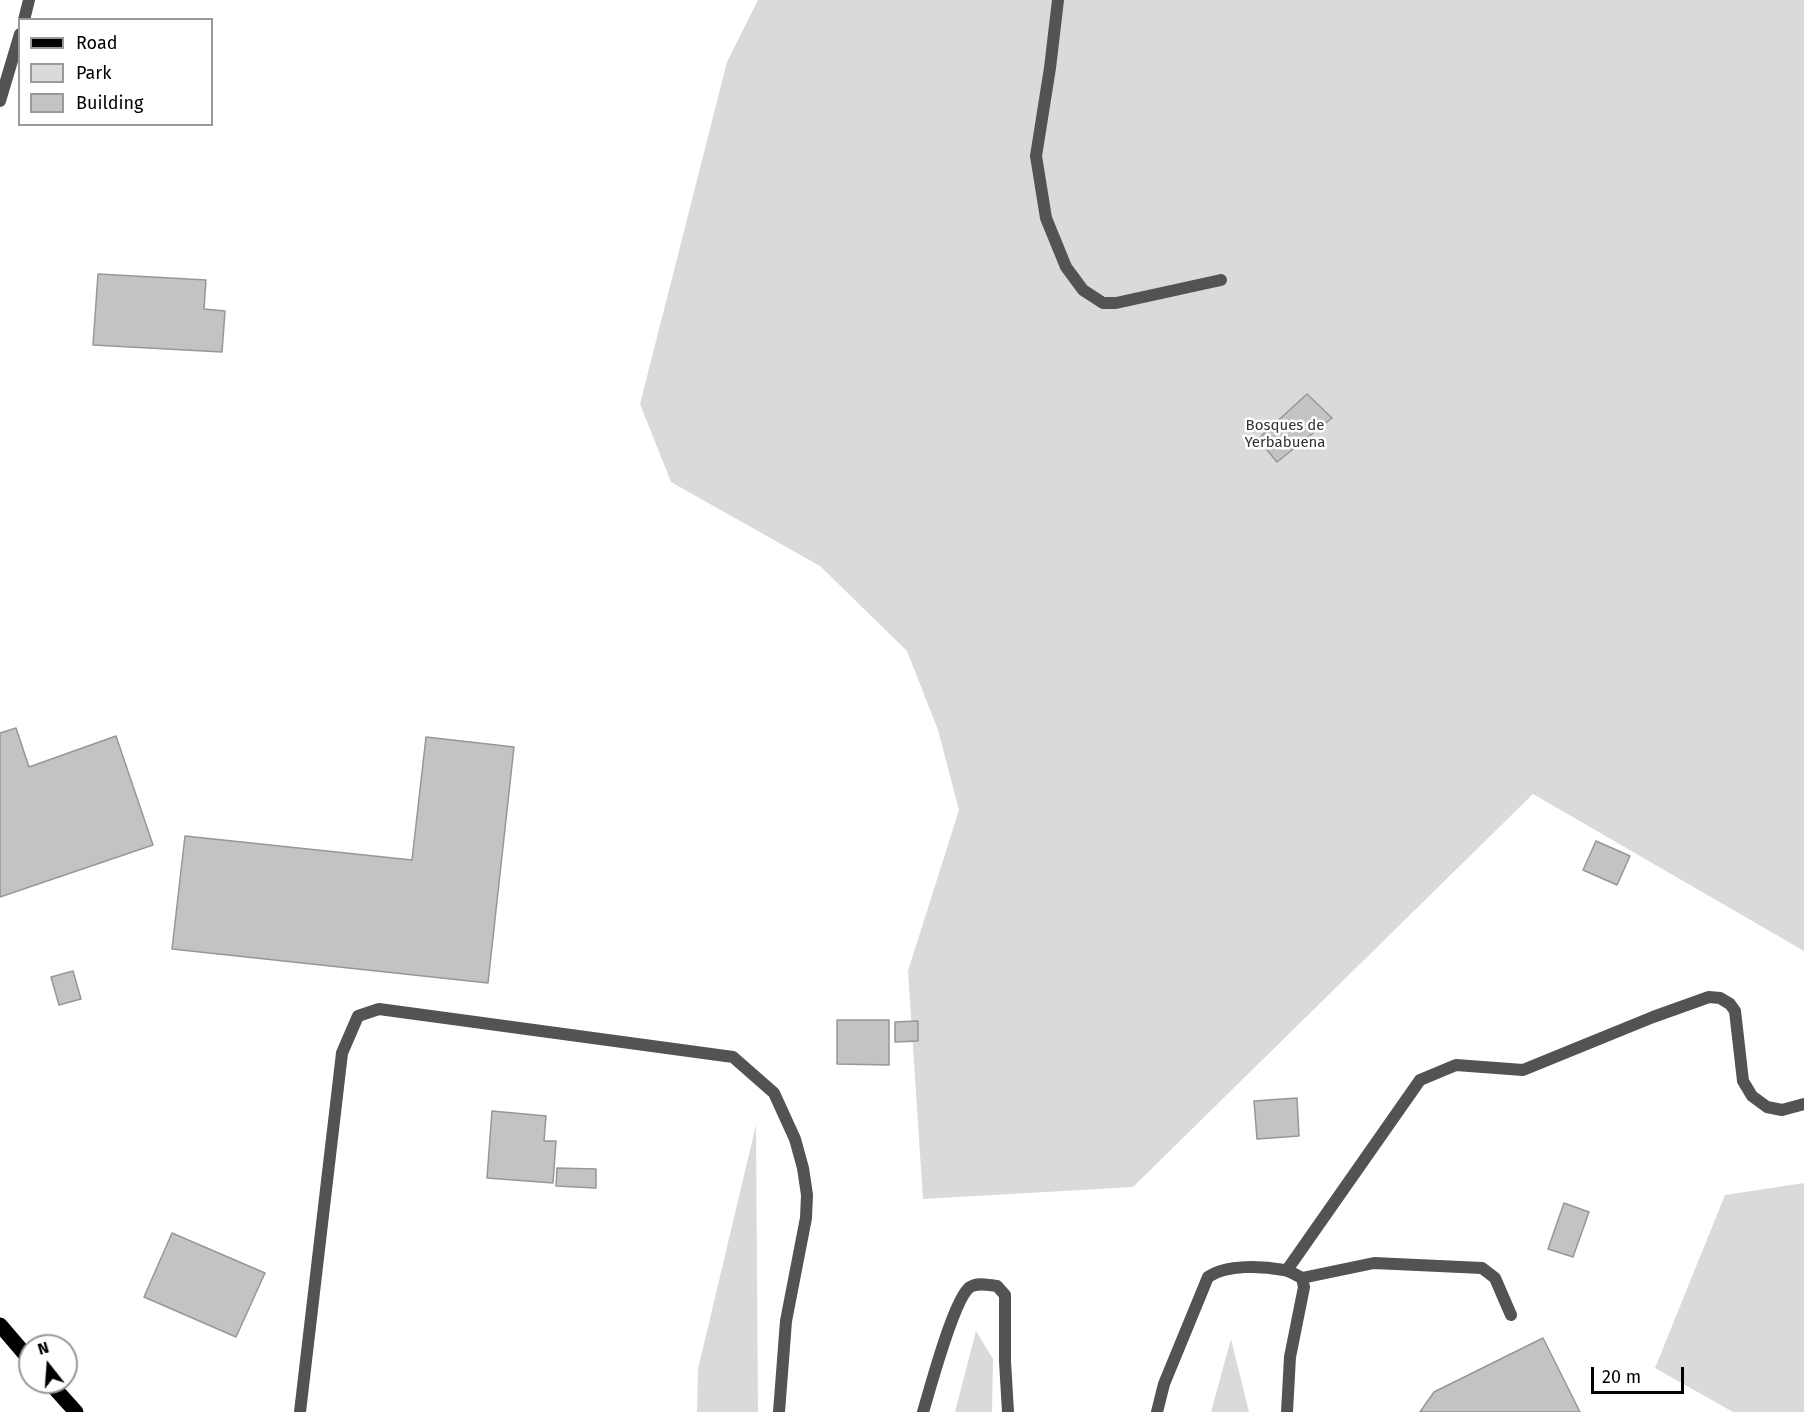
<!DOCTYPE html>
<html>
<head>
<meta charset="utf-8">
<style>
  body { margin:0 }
  #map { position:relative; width:1804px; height:1412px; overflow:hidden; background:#fff; font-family:"Fira Sans",sans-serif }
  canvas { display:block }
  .legend { position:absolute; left:18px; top:18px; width:195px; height:108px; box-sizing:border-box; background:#fff; border:2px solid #999; margin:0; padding:8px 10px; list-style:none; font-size:18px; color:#000 }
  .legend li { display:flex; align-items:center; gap:12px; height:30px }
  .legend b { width:30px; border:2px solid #999 }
  .north { position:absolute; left:18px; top:1334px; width:60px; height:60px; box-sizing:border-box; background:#fff; border:2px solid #999; border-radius:50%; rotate:343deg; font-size:16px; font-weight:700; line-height:24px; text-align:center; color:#000 }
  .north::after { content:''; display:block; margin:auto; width:21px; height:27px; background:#000; clip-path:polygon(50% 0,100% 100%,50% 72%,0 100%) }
  .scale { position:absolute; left:1591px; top:1367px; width:93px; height:27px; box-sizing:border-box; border:3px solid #000; border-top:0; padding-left:8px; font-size:18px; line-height:21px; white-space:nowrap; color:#000; -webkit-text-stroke:4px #fff; paint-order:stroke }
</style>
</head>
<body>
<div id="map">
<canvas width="1804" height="1412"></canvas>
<ul class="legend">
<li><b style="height:8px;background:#000"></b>Road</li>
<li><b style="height:16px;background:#dadada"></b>Park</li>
<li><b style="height:16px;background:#c3c3c3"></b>Building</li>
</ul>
<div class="north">N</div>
<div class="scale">20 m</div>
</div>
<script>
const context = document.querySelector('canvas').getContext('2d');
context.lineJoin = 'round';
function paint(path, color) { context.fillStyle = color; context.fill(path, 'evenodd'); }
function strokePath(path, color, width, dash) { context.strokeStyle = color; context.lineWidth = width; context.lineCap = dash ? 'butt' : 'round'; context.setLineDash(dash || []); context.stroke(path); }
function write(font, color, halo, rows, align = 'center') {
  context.font = font + ' "Fira Sans",sans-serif'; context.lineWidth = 5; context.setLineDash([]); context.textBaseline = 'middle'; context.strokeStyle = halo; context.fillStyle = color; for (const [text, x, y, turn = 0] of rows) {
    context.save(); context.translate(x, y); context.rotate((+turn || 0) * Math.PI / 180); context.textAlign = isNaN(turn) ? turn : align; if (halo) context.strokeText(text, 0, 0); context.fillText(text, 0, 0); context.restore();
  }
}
const green = new Path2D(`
  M758,0H1804V951L1533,794L1133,1187L923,1199L908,971L959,810L938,730L907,651L820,566L671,482L640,404L727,62Z
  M756,1125L758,1412H697L698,1369Z
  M1804,1183V1412H1733L1655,1368L1725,1195Z
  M976,1331L993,1359L992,1412H955Z
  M1231,1339L1249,1412H1211Z`);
const building = new Path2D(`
  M98,274L206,280L204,309L225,311L222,352L93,345Z
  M1307,394L1332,418L1277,462L1258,439Z
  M16,728L29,767L116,736L153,845L0,897V733Z
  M426,737L514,747L488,983L172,949L185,836L412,860Z
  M1596,841L1630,856L1617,885L1583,870Z
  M73,971L81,999L59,1005L51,977Z
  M837,1020H889V1065L837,1064Z
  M918,1021V1041L895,1042V1022Z
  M1297,1098L1299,1136L1257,1139L1254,1101Z
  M492,1111L546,1116L544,1141H556L553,1183L487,1178Z
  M557,1168L596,1169V1188L556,1186Z
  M1564,1203L1589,1212L1573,1257L1548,1249Z
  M172,1233L265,1273L236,1337L144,1297Z
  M1543,1338L1580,1412H1420L1434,1392Z`);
const service = new Path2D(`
  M1287,1270L1420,1080L1456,1065L1523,1070L1653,1017L1709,997L1720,998L1730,1004L1735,1011L1743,1081L1752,1096L1767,1107L1782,1110L1804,1104
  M1302,1278L1374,1263L1482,1268L1495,1278L1511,1315
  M300,1412L342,1053L358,1016L379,1009L733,1057L774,1093L795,1139L803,1168L807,1195L806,1218L786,1321L779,1412
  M923,1412C930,1389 954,1298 970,1287C978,1282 988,1285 997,1286L1005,1295V1361L1008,1412
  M1157,1412L1164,1384L1208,1277C1227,1264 1262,1266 1284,1270C1290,1271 1296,1275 1302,1278L1304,1287L1290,1357L1287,1412`);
const minor = new Path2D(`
  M1058,0L1050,68L1036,156L1046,218L1066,267L1083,290L1103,303H1116L1221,280
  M24,20L29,0
  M0,101L20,34`);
const primary = new Path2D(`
  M0,1325L30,1360
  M49,1382L76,1412`);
const parkNames = [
  ["Bosques de",1285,426],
  ["Yerbabuena",1285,443]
];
paint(green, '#dadada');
paint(building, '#c3c3c3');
strokePath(building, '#979797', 1.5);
strokePath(service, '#535353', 12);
strokePath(minor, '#535353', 12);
strokePath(primary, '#000', 15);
write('15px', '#313131', '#fff', parkNames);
</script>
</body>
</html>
